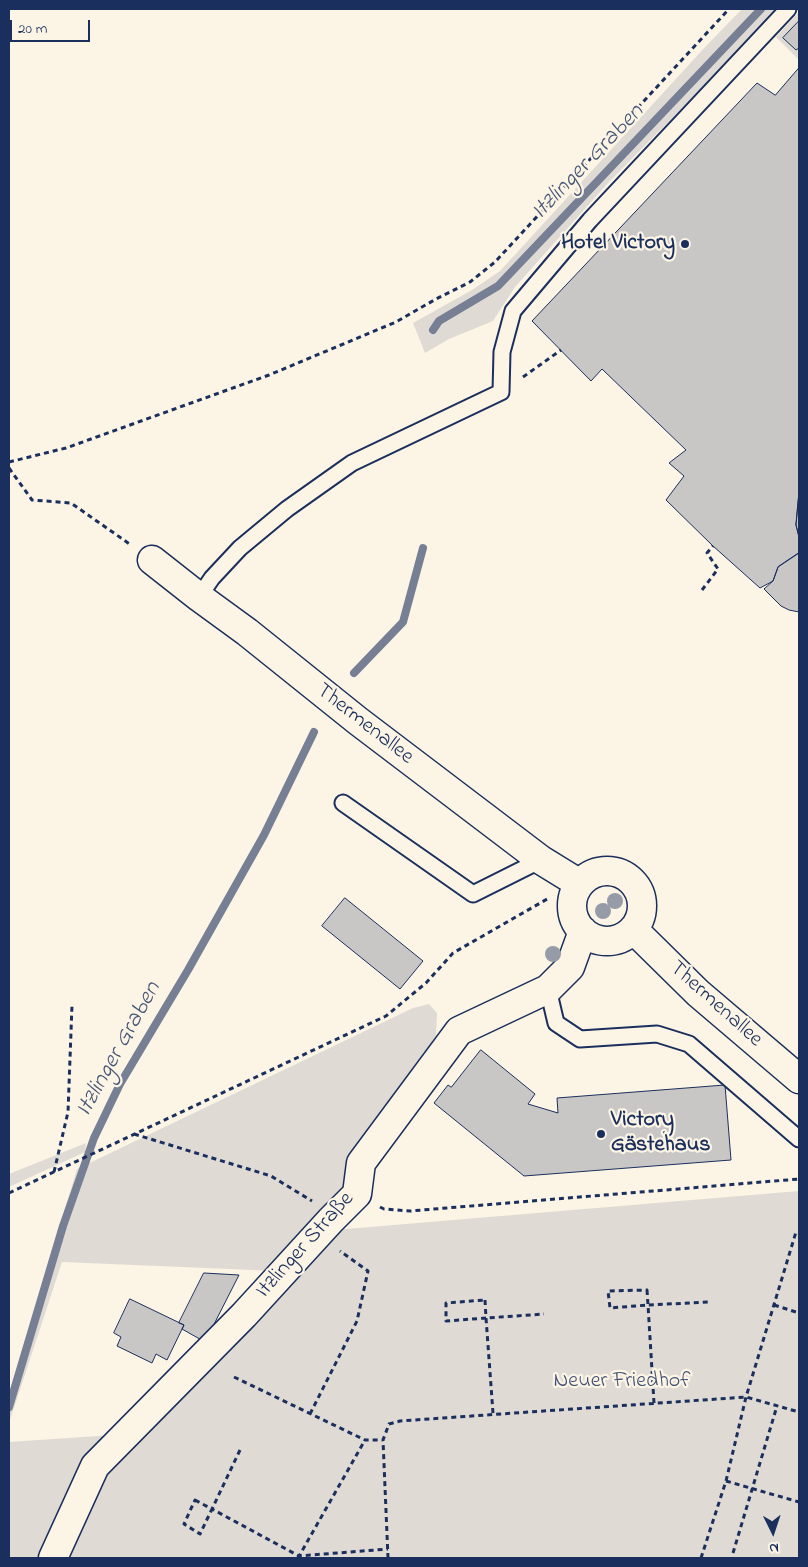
<!DOCTYPE html>
<html>
<head>
<meta charset="utf-8">
<style>
  body { margin:0 }
  #map { position:relative; width:808px; height:1567px; overflow:hidden; background:#fcf5e5; font-family:"Indie Flower",sans-serif }
  canvas { display:block }
  .frame { position:absolute; inset:0; border:10px solid #1b2f5e; pointer-events:none }
  .north { position:absolute; left:748px; top:1507px; width:50px; height:50px; -webkit-text-stroke:4px #fcf5e5; paint-order:stroke; rotate:176deg; font-size:14px; font-weight:700; line-height:20px; text-align:center; color:#1b2f5e }
  .north::after { content:''; display:block; margin:auto; width:18px; height:22px; background:#1b2f5e; clip-path:polygon(50% 0,100% 100%,50% 72%,0 100%) }
  .scale { position:absolute; left:10px; top:20px; width:80px; height:22px; box-sizing:border-box; border:2px solid #1b2f5e; border-top:0; padding-left:6px; font-size:15px; line-height:18px; white-space:nowrap; color:#1b2f5e; -webkit-text-stroke:4px #fcf5e5; paint-order:stroke }
</style>
</head>
<body>
<div id="map">
<canvas width="808" height="1567"></canvas>
<div class="frame"></div>
<div class="north">N</div>
<div class="scale">20 m</div>
</div>
<script>
const context = document.querySelector('canvas').getContext('2d');
context.lineJoin = 'round';
function paint(path, color) { context.fillStyle = color; context.fill(path, 'evenodd'); }
function strokePath(path, color, width, dash) { context.strokeStyle = color; context.lineWidth = width; context.lineCap = dash ? 'butt' : 'round'; context.setLineDash(dash || []); context.stroke(path); }
function write(font, color, halo, rows, align = 'center') {
  context.font = font + ' "Indie Flower",sans-serif'; context.lineWidth = 4.5; context.setLineDash([]); context.textBaseline = 'middle'; context.strokeStyle = halo; context.fillStyle = color; for (const [text, x, y, turn = 0] of rows) {
    context.save(); context.translate(x, y); context.rotate((+turn || 0) * Math.PI / 180); context.textAlign = isNaN(turn) ? turn : align; if (halo) context.strokeText(text, 0, 0); context.fillText(text, 0, 0); context.restore();
  }
}
const green = new Path2D(`
  M742,9H776L686,104L609,182L515,287L493,321L449,339L425,353L413,323L472,290L500,271L706,46Z
  M799,12V60L776,37Z
  M429,1004L437,1013L436,1035L417,1066L351,1187L276,1271L62,1262L9,1423V1393L77,1169L413,1008Z
  M86,1143L85,1152L9,1187V1174Z
  M799,1191V1558H65L107,1468L334,1230Z
  M113,1435L43,1558H9V1442Z`);
const stream = new Path2D(`
  M433,330L439,321L498,286L761,9
  M354,673L403,622L423,548
  M9,1407L63,1226L94,1138L120,1084L188,970L264,835L314,732`);
const building = new Path2D(`
  M799,21V48L796,50L783,38Z
  M799,68V492L796,525L799,537V553L778,567L773,581L760,588L713,546L666,500L684,476L669,463L686,450L602,369L591,381L532,321L757,83L775,95Z
  M799,492V537L796,525Z
  M799,553V612L789,610L781,606L764,589L773,581L778,567Z
  M345,898L423,961L400,989L322,926Z
  M481,1050L535,1094L528,1104L558,1113L557,1098L725,1085L731,1160L524,1176L434,1103L448,1085L451,1087Z
  M204,1273L239,1275L205,1342L182,1329L184,1325L179,1323Z
  M130,1299L184,1325L167,1360L156,1354L152,1363L117,1346L121,1337L114,1333Z`);
const path = new Path2D(`
  M523,377L561,350
  M9,462L66,448L269,375L396,322L436,299L470,282L495,262L729,9
  M9,468L32,500L71,503L131,545
  M702,590L718,569L707,553L713,546
  M134,1134L271,1176L312,1201
  M54,1172L68,1112L72,1005
  M9,1193L386,1016L426,983L453,953L549,898
  M380,1207L384,1209L410,1211L799,1179
  M647,1290L648,1305L610,1308L608,1291Z
  M485,1300L486,1318L446,1321V1303Z
  M774,1305L799,1313
  M234,1377L365,1440H383
  M654,1403L648,1305L709,1302
  M493,1413L486,1318L544,1314
  M310,1414L357,1321L368,1271L340,1251
  M240,1450L212,1509L299,1556L388,1549
  M726,1481L799,1502
  M195,1500L212,1509L200,1534L184,1524Z
  M733,1553L777,1406
  M298,1558L365,1440
  M388,1558L383,1440L389,1424L400,1421L746,1397L799,1412
  M701,1558L726,1481L746,1397L796,1232L799,1233`);
const lane = new Path2D(`
  M199,597L212,578L240,548L287,509L352,463L501,392L502,352L513,311L590,220L788,9
  M343,803L473,894L541,860
  M548,989L556,1023L580,1039L657,1034L689,1044L799,1139`);
const street = new Path2D(`
  M152,560L199,597L247,632L358,721L541,860L580,884
  M572 906a35 35 0 1 1 70 0a35 35 0 1 1-70 0Z
  M633,929L698,993L799,1079
  M53,1558L95,1466L244,1315L331,1220L357,1194L361,1163L459,1031L548,989L570,967L583,931`);
const trees = [
  [615,901],
  [603,911],
  [553,954]
];
const markers = [
  [685,244,5,"#1b2f5e"],
  [601,1134,5,"#1b2f5e"]
];
const poiNames = [
  ["Hotel Victory",675,244],
  ["Victory",611,1121,"left"],
  ["Gästehaus",611,1146,"left"]
];
const streetNames = [
  ["Thermenallee",364,725,38],
  ["Thermenallee",715,1005,42],
  ["Itzlinger Straße",306,1246,-48]
];
const parkNames = [
  ["Neuer Friedhof",622,1382]
];
const waterNames = [
  ["Itzlinger Graben",589,163,-46],
  ["Itzlinger Graben",120,1050,-61]
];
paint(green, '#dfdbd4');
strokePath(stream, '#767f94', 8);
paint(building, '#c8c7c6');
strokePath(building, '#1b2f5e', 1);
strokePath(lane, '#1b2f5e', 19);
strokePath(street, '#1b2f5e', 31);
strokePath(path, '#1b2f5e', 3, [5, 4]);
strokePath(lane, '#fcf5e5', 15);
strokePath(street, '#fcf5e5', 28);
context.fillStyle = '#969ba8';
for (const [x, y] of trees) { context.beginPath(); context.arc(x, y, 8, 0, 2 * Math.PI); context.fill(); }
for (const [x, y, r, color] of markers) { const dot = new Path2D(); dot.arc(x, y, r, 0, 2 * Math.PI); context.fillStyle = color; context.fill(dot); strokePath(dot, '#fcf5e5', 2); }
write('bold 22px', '#1b2f5e', '#fcf5e5', poiNames, 'right');
write('22px', '#1b2f5e', '#fcf5e5', streetNames);
write('22px', '#425176', '#fcf5e5', parkNames);
write('italic 24px', '#485779', '#fcf5e5', waterNames);
</script>
</body>
</html>
